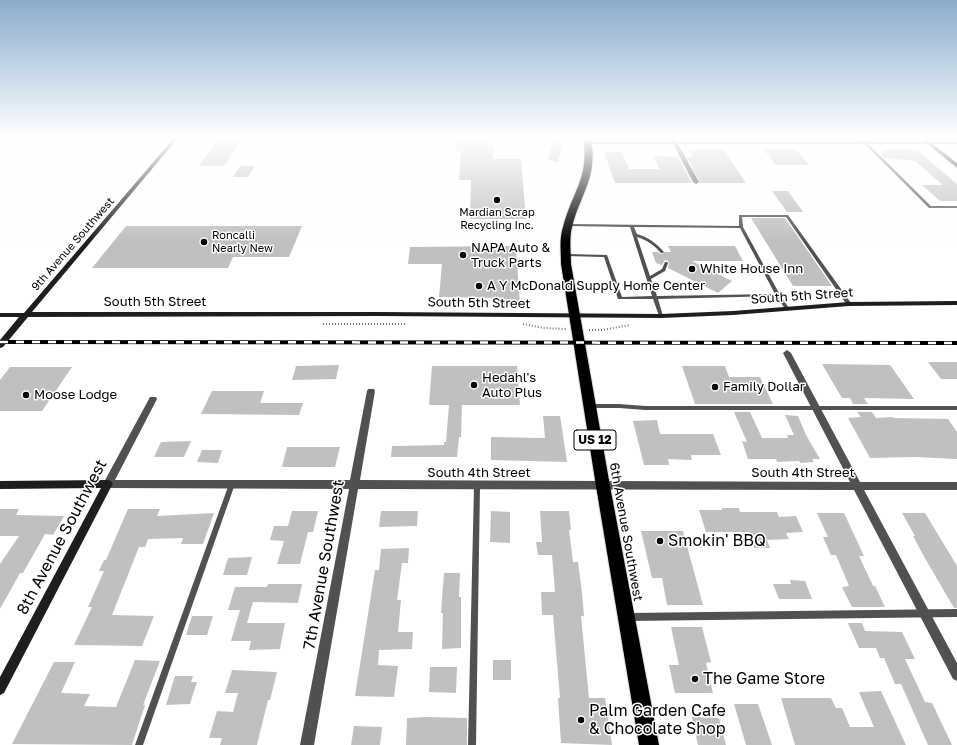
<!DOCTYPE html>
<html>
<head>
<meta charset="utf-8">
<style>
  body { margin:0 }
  canvas { display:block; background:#fff }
</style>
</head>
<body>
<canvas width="957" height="745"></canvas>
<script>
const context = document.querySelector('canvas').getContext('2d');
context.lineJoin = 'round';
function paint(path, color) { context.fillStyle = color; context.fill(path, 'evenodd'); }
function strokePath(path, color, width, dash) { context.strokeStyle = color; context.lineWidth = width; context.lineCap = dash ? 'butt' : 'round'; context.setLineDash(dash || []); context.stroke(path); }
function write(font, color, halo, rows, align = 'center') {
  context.font = font + ' "Golos Text",sans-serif'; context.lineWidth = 3; context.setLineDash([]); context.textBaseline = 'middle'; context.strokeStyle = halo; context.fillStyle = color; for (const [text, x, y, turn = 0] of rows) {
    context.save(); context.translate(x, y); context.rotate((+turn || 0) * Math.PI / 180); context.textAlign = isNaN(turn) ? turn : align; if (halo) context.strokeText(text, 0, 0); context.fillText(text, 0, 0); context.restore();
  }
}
const building = new Path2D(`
  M219,138H243L224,166H199Z
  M554,138H562L563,143L558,162L548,160Z
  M457,141H493V159H521L526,219H470L471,180H459L461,151H456Z
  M689,150H724L746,183H700L687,157H693Z
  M764,150H796L809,165H776Z
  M882,150H917L957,184V201H940L922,185H943L916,162L917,161L884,158L882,156Z
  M604,152H622L629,169H659L654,156L678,157L692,183H615Z
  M240,166H255L248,177H233Z
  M772,191H788L803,212H787Z
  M751,218H785L832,286H793Z
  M126,226H302L289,257H233L228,268H92Z
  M516,246L520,306H502L501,298L439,297L442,264H408L410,247Z
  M668,246H735L743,261H692L732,281L718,293L668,268L669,264L668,261L665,260L662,265L656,263L652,252H658L661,254L665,252H671Z
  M928,362H957V379H941Z
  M822,364L890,365L914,399L864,398L868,404H853L850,398H842Z
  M339,365L336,379L292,380L296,366Z
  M432,366H517L520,405H462L461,437H459L457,457H391L392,446L444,445V442H446L449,405H429Z
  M682,366H725L729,377H760L773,404H695Z
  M10,367H72L42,411H0V380Z
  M212,391H264L260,403H303L299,415L201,414Z
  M734,412H750L762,438H788L787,435H794L785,415L798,416L806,435L820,459H812L814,462L800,463L799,461L777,462L776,459H748L742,441L747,442Z
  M857,412H872L876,418L893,417L894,418L948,419L957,432V459L915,457L870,458L848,418L861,417Z
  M543,416H560L567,462L491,460V437L545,438Z
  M657,420L660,434H713L721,455H691L692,460L668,459L669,465H644L633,421Z
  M191,441L184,457H154L161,442Z
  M287,447H340L335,467H282Z
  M202,450H222L218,463L197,462Z
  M722,508H739L740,512H777L779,517L796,516L803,532L786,533L789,539L767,540L770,548H754L749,532H706L699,510H722Z
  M0,509H19L16,515L64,516L53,535L45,534L23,573H20L0,609V564L19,536H0Z
  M128,509H160L157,516L214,513L203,544H181L183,538L148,539L145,547H139L112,615L154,616L142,646L74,645L92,607H88L104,571H99L104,560H106Z
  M292,511H318L313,532H308L300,564H277L284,541L270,540L274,526H288Z
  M381,511H418L417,526L379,527Z
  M491,511L510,512V543L490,542Z
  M540,511H569L571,530H569L573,562H578L582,593L584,616H581L589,698H605L612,745L561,743L558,698H560L553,615H542L541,592H555L552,555H538L536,542H542Z
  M817,513H844L864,556H859L873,586H875L885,607H852L842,587L849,586L836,555H831L823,537H828Z
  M902,513H925L957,566V608H954L926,560L913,536H915Z
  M641,531H683L703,605H667L662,578H652Z
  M409,548L408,563H402L397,600H401L398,632H413L412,649L379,650L378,665L398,666L394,697L355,696L375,570H379L381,549Z
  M252,557L247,575H223L228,558Z
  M444,573H460L459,597H461V648L442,649L443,613H441Z
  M790,580L805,581L812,599H779L773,584H791Z
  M268,584H302L298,603L253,602L247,623H285L280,649L249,650L251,641H231L240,610H228L235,587H267Z
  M192,616H213L207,635H186Z
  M848,623H862L865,631L902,632L915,659H905L925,702L932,703L952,745H928L901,684H895L884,658H880L876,648H859Z
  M671,627H702L711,662L706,663L713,693H675L669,665H679Z
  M135,660L160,661L143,705H145L132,745L12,744L54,662H75L61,693L90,694L84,706L116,707Z
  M493,660H511V680H493Z
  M430,667H457L456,693L429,692Z
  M232,670L277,672L270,700H268L257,745H220L222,738H209L217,711L233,712L238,693H225Z
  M175,676H193L191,682H197L190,704L166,705Z
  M881,691L906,745H795L781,698H831L836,708H842L850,727H874L859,692Z
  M734,704H758L772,745H746Z
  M426,717L467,718V745H406L407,718Z
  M692,717L719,718L726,745H698Z
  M354,726L382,727L380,745H351Z`);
const path = new Path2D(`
  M323,324H405
  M523,324L544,328L566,329
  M589,330H602L630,325`);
const lane = new Path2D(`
  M859,138H862L931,206H957V208H929Z
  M739,215H788L851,303V305H847L786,217H742L743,227L780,295L789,308L787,309H785L777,296L658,299L663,316L661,318L659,316L653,299H618L604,257L566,256L564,255L566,254L607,255L622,297L652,296L630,227L568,226L566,225L567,224L739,226ZM634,227L740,228L775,294L657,296L651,279L665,271L668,263L667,262H665L662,269L650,276L637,237C647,240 654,245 661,253H662L664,252C656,243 648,237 637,234Z
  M590,404H619L645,406H957V410H645L619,408H590L588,407L587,406L588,405Z
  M232,481L234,482L235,484L143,745H135L229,484L230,482Z
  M477,483L479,484L480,486L476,745H468L474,486L475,484Z
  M957,609V617L629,621L625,617L629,613Z`);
const street = new Path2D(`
  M672,138H675L677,142H957V144H678L699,182L696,184L693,182L673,144H588L586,143L588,142H672L671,139Z
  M787,350L791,353L860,482H957V490H864L957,663V681L953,679L854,490L358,489L314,745H300L349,489L108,488L105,487L103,484L150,397H156L157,399L115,480H350L367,391L368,389H374L375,391L360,480L850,482L783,353Z`);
const secondary = new Path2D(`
  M174,138H178L32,312H378L661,314L733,311L849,302L957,301V305L849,306L733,315L661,318L378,316L28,317L3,347L0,348V340L19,317H0V313H24Z
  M920,138H925L957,163V168Z
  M108,480L111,481L113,484L111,487L4,693L0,695V677L101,488L0,489V481Z`);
const highway = new Path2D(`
  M583,138H591C598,178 581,192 572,227C569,239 571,252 571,264L610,486L659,745H639L596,486L561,264C561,252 559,239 563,227C572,192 590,177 583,138Z`);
const rail = new Path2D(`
  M0,342L957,343`);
const markers = [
  [497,200,4,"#000"],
  [204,242,4,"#000"],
  [463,255,4,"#000"],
  [692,269,4,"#000"],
  [479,286,4,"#000"],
  [474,385,4,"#000"],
  [715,387,4,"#000"],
  [26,395,4,"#000"],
  [660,541,4,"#000"],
  [695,679,4,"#000"],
  [581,720,4,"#000"]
];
const farPoinames = [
  ["Mardian Scrap",497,213],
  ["Recycling Inc.",497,226],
  ["Roncalli",212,236,"left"],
  ["Nearly New",212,249,"left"]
];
const farStreetnames = [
  ["9th Avenue Southwest",73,244,-49]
];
const shields = [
  [595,440,42]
];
const shieldNames = [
  ["US 12",595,440]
];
const poiNames = [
  ["NAPA Auto &",471,248],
  ["Truck Parts",471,263],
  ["White House Inn",700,269],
  ["A Y McDonald Supply Home Center",487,286],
  ["Hedahl's",482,378],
  ["Auto Plus",482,393],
  ["Family Dollar",723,387],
  ["Moose Lodge",34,395]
];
const streetNames = [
  ["South 5th Street",802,296,-4],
  ["South 5th Street",155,302],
  ["South 5th Street",479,303,1],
  ["South 4th Street",479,473],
  ["South 4th Street",803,473],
  ["6th Avenue Southwest",626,532,80]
];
const nearStreetnames = [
  ["8th Avenue Southwest",62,537,-62],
  ["7th Avenue Southwest",324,565,-80]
];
const nearPoinames = [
  ["Smokin' BBQ",668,541],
  ["The Game Store",703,679],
  ["Palm Garden Cafe",589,711],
  ["& Chocolate Shop",589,729]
];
paint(building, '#c0c0c0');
strokePath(highway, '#dbdbdb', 2);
strokePath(path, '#737373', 2, [1, 2]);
paint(lane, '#515151');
paint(street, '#515151');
paint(secondary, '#1e1e1e');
paint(highway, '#000');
strokePath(rail, '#000', 4);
strokePath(rail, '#fff', 2.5, [8]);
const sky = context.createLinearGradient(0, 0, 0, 242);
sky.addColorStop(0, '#8baccb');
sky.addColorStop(0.57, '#fff');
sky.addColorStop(1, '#ffffff00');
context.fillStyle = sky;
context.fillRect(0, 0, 957, 242);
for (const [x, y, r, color] of markers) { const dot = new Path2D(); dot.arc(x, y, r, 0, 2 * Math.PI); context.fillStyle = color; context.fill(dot); strokePath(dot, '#fff', 1.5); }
write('11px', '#000', '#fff', farPoinames);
write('11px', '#000', '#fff', farStreetnames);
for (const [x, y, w] of shields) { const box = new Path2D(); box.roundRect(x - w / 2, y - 10, w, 20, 3); context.fillStyle = '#fff'; context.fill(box); strokePath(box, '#000', 1); }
write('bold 12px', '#000', null, shieldNames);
write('13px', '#000', '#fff', poiNames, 'left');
write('13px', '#000', '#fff', streetNames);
write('16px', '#000', '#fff', nearStreetnames);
write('16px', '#000', '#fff', nearPoinames, 'left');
</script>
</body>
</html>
